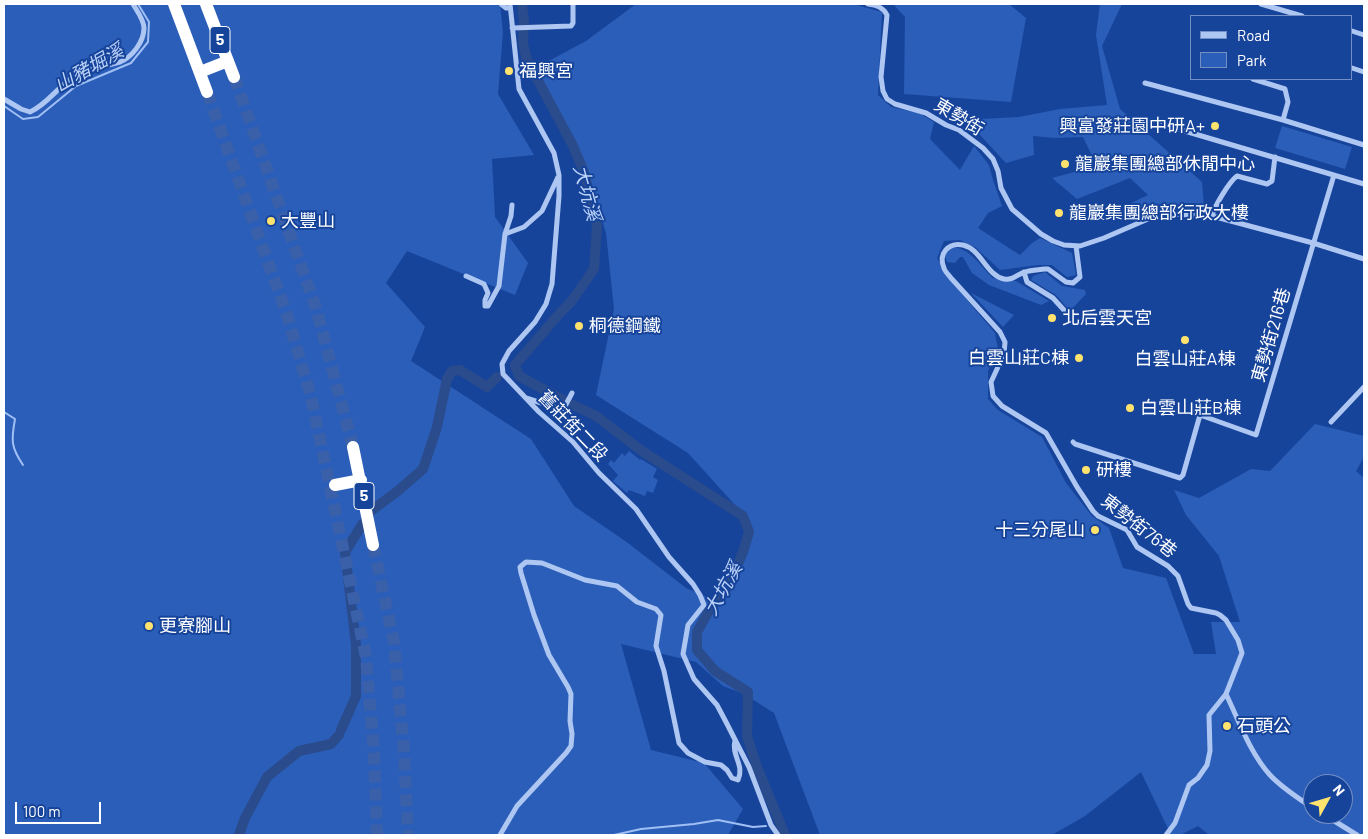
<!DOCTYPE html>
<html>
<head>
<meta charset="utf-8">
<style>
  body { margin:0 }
  #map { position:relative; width:1368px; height:839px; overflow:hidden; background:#17449b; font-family:Barlow,sans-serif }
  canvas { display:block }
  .frame { position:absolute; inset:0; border:5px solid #fff; pointer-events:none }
  .legend { position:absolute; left:1190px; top:15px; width:162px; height:65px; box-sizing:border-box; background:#17449b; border:1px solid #748fc3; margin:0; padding:6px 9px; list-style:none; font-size:15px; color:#fff }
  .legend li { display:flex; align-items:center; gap:10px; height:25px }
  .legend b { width:25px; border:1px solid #748fc3 }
  .north { position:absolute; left:1303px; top:774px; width:50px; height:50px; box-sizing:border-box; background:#17449b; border:1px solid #748fc3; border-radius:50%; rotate:51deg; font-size:14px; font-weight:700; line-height:20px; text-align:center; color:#fff }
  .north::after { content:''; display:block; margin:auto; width:18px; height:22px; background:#ffe36e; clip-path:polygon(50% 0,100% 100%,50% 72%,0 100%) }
  .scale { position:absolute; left:15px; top:802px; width:86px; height:22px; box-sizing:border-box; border:2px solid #fff; border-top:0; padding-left:6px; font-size:15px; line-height:18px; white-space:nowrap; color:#fff; -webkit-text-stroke:4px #17449b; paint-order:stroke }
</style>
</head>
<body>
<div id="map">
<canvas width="1368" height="839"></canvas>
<div class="frame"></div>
<ul class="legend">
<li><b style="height:6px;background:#adc6f2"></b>Road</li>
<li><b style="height:14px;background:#2b5eb8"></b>Park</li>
</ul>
<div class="north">N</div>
<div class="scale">100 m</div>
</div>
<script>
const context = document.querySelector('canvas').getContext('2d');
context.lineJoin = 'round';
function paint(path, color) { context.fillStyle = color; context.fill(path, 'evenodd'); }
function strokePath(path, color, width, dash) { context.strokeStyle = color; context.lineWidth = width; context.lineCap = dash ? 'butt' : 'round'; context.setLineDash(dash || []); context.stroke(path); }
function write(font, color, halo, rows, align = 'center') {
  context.font = font + ' Barlow,"Noto Sans TC",sans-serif'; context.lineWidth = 4; context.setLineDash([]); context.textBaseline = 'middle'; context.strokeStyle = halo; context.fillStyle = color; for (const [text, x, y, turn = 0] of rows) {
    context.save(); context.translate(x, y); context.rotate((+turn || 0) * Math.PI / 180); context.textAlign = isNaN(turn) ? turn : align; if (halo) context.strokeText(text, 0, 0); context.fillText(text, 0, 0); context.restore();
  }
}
const green = new Path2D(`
  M4,4H500L503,32L498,94L534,155L492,159L495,217L528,263L515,295L407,251L386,283L425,327L411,361L531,439L574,506L628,543L686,588L723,604L748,553L744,515L688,453L596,395L614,309L606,233L591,185L558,118L530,71L586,41L636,4H853L882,12L878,95L891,107L919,113L934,122L930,139L960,170L974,146L989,165L993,180L1002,206L988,213L978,228L1020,255L1032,243L1040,238L1072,253L1076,275L1067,277L1052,265H1038L1000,270L975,247L960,240L944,241L937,258L951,281L995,333L998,349L988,371V399L998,410L1042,437L1066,483L1092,516L1109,528L1123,568L1166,578L1194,654H1216L1211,622H1240L1219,556L1186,515L1174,490L1199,498L1251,469L1270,471L1315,424L1364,436V457L1356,471L1364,478V835H1209L1198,826L1180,835H1171L1141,772L1085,816L1052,835H820L774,713L744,694L723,686L696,662L621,644L651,750L704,763L743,809L728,835H4ZM1313,784H1343V814H1313Z
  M893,4H1009L1026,18L1011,102L904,94L905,17Z
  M1100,4H1122L1102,46L1120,109L1202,182L1204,207L1159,211L1134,220L1129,204L1148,195L1130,178L1077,199L1052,178L1097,166L1083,137L1055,138L1033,136L1034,155L1006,163L979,134L981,119L1019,117L1060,109L1107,105L1096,35Z
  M1282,126L1352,147L1345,169L1275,148Z
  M954,247C973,251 980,266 993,278L1016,281L1049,301L1041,305L989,285L972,273L963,257H960L955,263L947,262L945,256L949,249Z
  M1045,272L1062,286L1085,290L1086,294L1070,311L1056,295L1031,280L1033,276Z
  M971,293L1014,315L1003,327Z
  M629,451L640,460L641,459L657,469L653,477L658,480L653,493L647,491L645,496L629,490L627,493L613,481L618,475L608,464L611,460L614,463L622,453L625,456Z`);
const stream = new Path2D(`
  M4,106L23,119L38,117L76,86L131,63L148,42L149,22L138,4
  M4,412L15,419C11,441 11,447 23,465
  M775,820L777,819
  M614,835L641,829L694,824L718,820L753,827L766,826`);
const river = new Path2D(`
  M522,4L524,21L523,44L527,60L572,144L584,172L597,226L594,269L571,302L560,313L515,365L519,376L563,400
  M571,404L596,416L642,451L743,516L749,532L744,549L730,584L710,609L697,632V650L715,671L748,692L747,736L757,767L785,835
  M371,511L399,490L423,469L437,427L447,379L452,371L460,370L487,387L497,377
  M341,730L356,696V645L345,552L363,523
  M239,835L245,818L267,777L299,751L331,744L339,735`);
const motorwayTunnel = new Path2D(`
  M234,77L316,308L353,447
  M207,92L287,315L311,397L366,657L374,754L377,835
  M373,545L394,642L404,752L408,835`);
const minor = new Path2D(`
  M501,4L506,8H510
  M510,4L519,89L554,153L559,175V196L552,284L546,304L535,322L509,351L502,364L503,374L539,412L573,442L599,473L636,509L669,557L693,584L700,595L704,605L688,625L683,654L694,679L717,705L726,722L749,767L771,825L778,835
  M868,4C876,5 883,7 887,15L881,77L883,91L887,99L895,104L926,113L946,125L959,130L983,148L993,159L998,171L1001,188L1012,209L1041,234L1053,241L1064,245L1080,246L1104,238L1155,216L1168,214L1212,216L1313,243L1364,259
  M1261,4L1302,16
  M512,28L571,26L573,23V4
  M1352,31L1364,35
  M1352,68L1364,72
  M1253,79L1285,89L1288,102L1283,120L1364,145
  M1145,83L1283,120
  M4,99L21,109L30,112C48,104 58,86 75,76C89,68 105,66 120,62C132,57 144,42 144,28C144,20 137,11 133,4
  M1161,124L1364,184
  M1212,216C1214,207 1229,182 1237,176L1267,184L1272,181L1275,157
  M505,234L524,227L542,211L558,177
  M1076,246L1080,277L1073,283L1066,282L1048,269H1045C1038,270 1031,270 1025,272C1017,274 1013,281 1004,279C986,275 981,249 963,245C948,242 938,254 944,268C945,272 949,275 951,278L1000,332L1005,342L1004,354L991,382L993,396L1002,406L1046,433L1077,487L1093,511L1098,516L1127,530L1137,547L1168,566L1178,576L1188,604L1191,608L1216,613L1220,615L1226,620L1238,640L1242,653L1226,694L1209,715L1210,751L1207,765L1198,778L1189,785L1175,823L1166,835
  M1024,272L1027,282L1053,298L1072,319
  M466,276L484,284L488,293L485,300V306H488L499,286L505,234L511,216L512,205
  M526,398L563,410L572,393
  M1331,422L1364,387
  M1073,442L1075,444L1180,478L1183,475L1200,415L1256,435L1334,175
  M1226,694C1239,721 1250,753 1270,775C1282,788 1298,798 1313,808
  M1323,814L1357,835
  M500,835L517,806L566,753L571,746L572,734L570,721L571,694L568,687L549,655L534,615L521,573L520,567L526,562L542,563L585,580L617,586L637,602L656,609L661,615L656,646L664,671L679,743L688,753L705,762L721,765L727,770L732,778L738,780C745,765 731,756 735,740`);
const motorway = new Path2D(`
  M174,4L207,92
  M206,4L234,77
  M200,72L228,61
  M353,447L373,545
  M335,485L361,480`);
const markers = [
  [509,71,5,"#ffe36e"],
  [1215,126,5,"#ffe36e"],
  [1065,164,5,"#ffe36e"],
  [1059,213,5,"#ffe36e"],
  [271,221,5,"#ffe36e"],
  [1052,318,5,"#ffe36e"],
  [579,326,5,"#ffe36e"],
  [1185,340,5,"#ffe36e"],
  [1079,358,5,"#ffe36e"],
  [1130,408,5,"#ffe36e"],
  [1086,470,5,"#ffe36e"],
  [1095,530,5,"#ffe36e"],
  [149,626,5,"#ffe36e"],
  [1227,726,5,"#ffe36e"]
];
const shields = [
  [220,40,20],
  [364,496,20]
];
const shieldNames = [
  ["5",220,40],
  ["5",364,496]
];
const poiNames = [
  ["福興宮",519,71],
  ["興富發莊園中研A+",1205,126,"right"],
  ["龍巖集團總部休閒中心",1075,164],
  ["龍巖集團總部行政大樓",1069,213],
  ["大豐山",281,221],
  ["北后雲天宮",1062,318],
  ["桐德鋼鐵",589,326],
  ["白雲山莊C棟",1069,358,"right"],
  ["白雲山莊A棟",1185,359,"center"],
  ["白雲山莊B棟",1140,408],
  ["研樓",1096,470],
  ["十三分尾山",1085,530,"right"],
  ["更寮腳山",159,626],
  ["石頭公",1237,726]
];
const streetNames = [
  ["東勢街",959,117,31],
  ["東勢街216巷",1271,335,-74],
  ["舊莊街二段",573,426,46],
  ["東勢街76巷",1139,526,38]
];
const waterNames = [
  ["山豬堀溪",89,68,-30],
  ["大坑溪",587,193,75],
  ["大坑溪",723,589,-61]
];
paint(green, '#2b5eb8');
strokePath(stream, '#a0bff4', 2);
strokePath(river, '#2a4b8c', 10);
strokePath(motorwayTunnel, '#3a60aa', 12, [12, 6]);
strokePath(minor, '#adc6f2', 5);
strokePath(motorway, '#fff', 12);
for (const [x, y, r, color] of markers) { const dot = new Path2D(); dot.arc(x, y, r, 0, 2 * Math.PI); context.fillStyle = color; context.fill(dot); strokePath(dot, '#17449b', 2); }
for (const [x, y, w] of shields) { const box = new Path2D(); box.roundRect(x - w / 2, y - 13.5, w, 27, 4); context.fillStyle = '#17449b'; context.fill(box); strokePath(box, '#fff', 1); }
write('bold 16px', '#fff', null, shieldNames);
write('18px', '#fff', '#17449b', poiNames, 'left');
write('18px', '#fff', '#17449b', streetNames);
write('italic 19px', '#bad1f8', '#17449b', waterNames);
</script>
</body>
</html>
